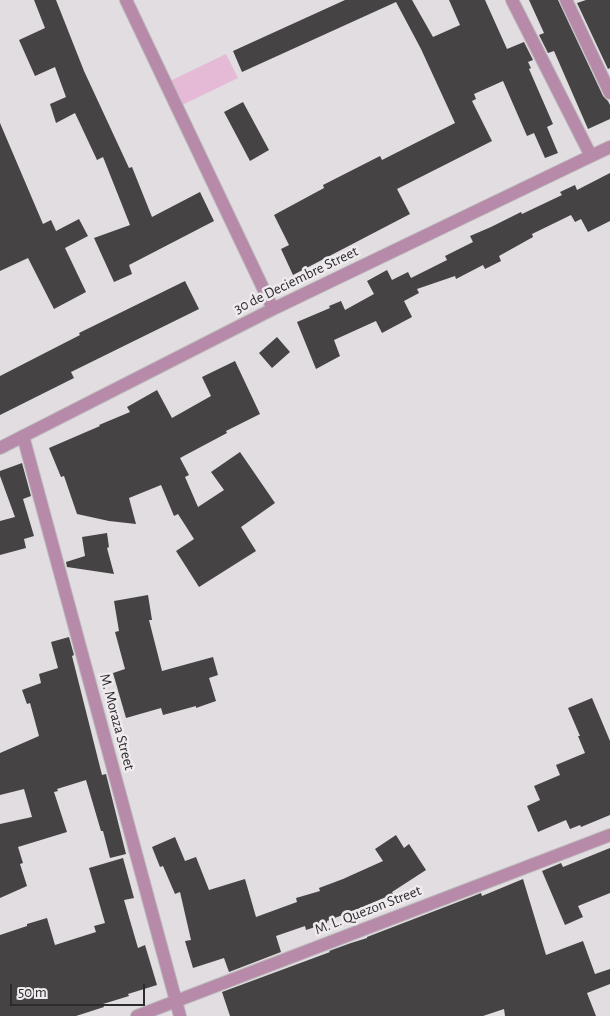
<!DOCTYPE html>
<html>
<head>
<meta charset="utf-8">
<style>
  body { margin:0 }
  #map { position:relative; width:610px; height:1016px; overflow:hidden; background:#e1dde0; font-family:"Alegreya Sans",sans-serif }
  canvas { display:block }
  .scale { position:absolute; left:10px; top:984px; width:135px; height:22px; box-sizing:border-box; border:2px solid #2d2c2d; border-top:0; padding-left:6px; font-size:15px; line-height:18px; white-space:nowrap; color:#2d2c2d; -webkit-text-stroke:4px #efeaed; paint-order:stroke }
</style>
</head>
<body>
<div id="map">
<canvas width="610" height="1016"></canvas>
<div class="scale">50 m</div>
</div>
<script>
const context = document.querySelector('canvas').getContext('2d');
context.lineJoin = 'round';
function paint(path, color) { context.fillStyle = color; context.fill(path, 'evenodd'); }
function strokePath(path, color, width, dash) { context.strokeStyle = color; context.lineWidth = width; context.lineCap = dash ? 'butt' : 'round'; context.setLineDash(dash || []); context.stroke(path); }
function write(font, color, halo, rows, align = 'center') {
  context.font = font + ' "Alegreya Sans",sans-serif'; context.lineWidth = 5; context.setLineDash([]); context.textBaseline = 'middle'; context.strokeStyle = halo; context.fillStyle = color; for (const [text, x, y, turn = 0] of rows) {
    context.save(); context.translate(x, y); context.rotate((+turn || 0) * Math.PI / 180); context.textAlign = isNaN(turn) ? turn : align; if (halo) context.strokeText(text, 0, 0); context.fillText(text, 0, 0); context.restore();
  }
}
const green = new Path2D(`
  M226,54L238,78L180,106L168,82Z`);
const building = new Path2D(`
  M34,0H56L84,71L129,168L132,167L152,217L200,192L214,221L129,265L132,274L114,282L94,238L130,225L103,157L97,160L75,113L56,123L50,104L66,97L55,67L35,76L19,40L45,28Z
  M345,0H412L433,37L460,25L449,0H485L507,49L524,42L533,60L528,62L531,68L529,69L553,124L547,127L558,153L545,158L534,133L527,136L503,81L474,94L476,99L472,101L492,141L397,189L410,214L293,275L281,249L289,245L274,215L324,188L323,185L380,156L382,160L455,123L421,49L396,2L242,72L233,51Z
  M529,0H558L603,96L608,101L610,105V119L588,129L554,51L548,53L539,35L544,33Z
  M586,0H610V68L608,69L577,3Z
  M243,102L269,150L250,161L224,112Z
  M0,123L43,224L51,220L56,231L79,219L88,236L65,248L86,292L54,309L28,258L0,271Z
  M610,173V221L588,232L581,219L575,222L571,215L532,234L533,237L499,256L501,261L485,269L483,265L456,279L455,276L417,289L419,293L404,301L412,317L382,333L376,321L334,340L340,356L316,369L297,322L330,308L329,306L341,301L345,310L374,294L367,281L387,270L392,280L408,272L411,278L447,260L445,256L473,242L470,236L491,227L521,212L522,214L562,195L560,192L575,185L577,190Z
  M185,281L199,309L71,372L74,378L0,415V376L80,335L79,333Z
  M277,337L290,352L272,368L259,353Z
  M235,361L260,414L226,431L227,433L180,458L189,475L185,477L198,507L224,490L211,472L240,452L275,503L241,527L256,551L199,587L176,551L194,539L178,514L174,516L161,485L129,498L136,524L109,521L77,514L64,476L61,477L49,448L100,426L99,425L130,412L127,407L157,390L172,418L211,396L202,377Z
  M22,463L31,496L23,499L34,536L24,539L26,548L0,555V521L15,517L0,476V471Z
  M107,533L109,547L107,548L114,574L67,567L66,562L85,556L82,537Z
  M148,595L152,620H149L162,671L213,657L218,675L209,678L216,701L196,708V706L163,715L161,708L126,718L113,673L125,669L115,632L119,631L114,601Z
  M69,637L74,655L72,656L102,775L106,774L126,854L110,858L103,831H101L86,780L57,789L58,791L54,792L67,832L18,847L23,863L20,864L27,886L0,898V824L32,817L24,789L0,795V753L39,736L30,703L27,704L22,690L41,683L39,674L58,668L51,642Z
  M592,698L610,741V815L581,827L580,825L570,829L566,820L538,832L527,806L540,800L534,786L560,775L556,765L585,753L578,736H580L568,708Z
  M396,835L404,848L409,844L426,870L392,892L393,894L353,911L327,921V923L306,930L305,926L276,936L281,952L229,972L224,958L193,968L185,941L191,940L180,892L175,894L163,866L160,867L152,847L175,837L185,861L196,857L209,890L245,879L256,917L297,902L296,898L320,891L319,888L343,879L383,861L375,849Z
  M610,848V893L578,906L583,917L565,925L542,871L561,863L563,867Z
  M123,858L134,898L124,900L138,948L145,945L157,985L128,994L129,996L103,1004L104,1007L76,1016H0V935L27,926V924L47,918L55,945L96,932L94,926L105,923L89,868Z
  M523,879L546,955L583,941L595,974L610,969V984L587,993L596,1016H505L504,1009L483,1016H230L222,992L330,952L329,951L351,943L367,938V937L471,897L481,893L482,896Z`);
const minor = new Path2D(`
  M126,0L273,309
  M512,0L591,156
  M566,0L610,93
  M23,436L180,1016
  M0,448L273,309L591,156L610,147
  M137,1016L610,835`);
const streetNames = [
  ["30 de Deciembre Street",296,280,-26],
  ["M. Moraza Street",117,722,75],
  ["M. L. Quezon Street",368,910,-21]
];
paint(green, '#e5bad7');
paint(building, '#464345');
strokePath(minor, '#bdbabc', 14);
strokePath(minor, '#b78aa9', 12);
write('15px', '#2d2c2d', '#efeaed', streetNames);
</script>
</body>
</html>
